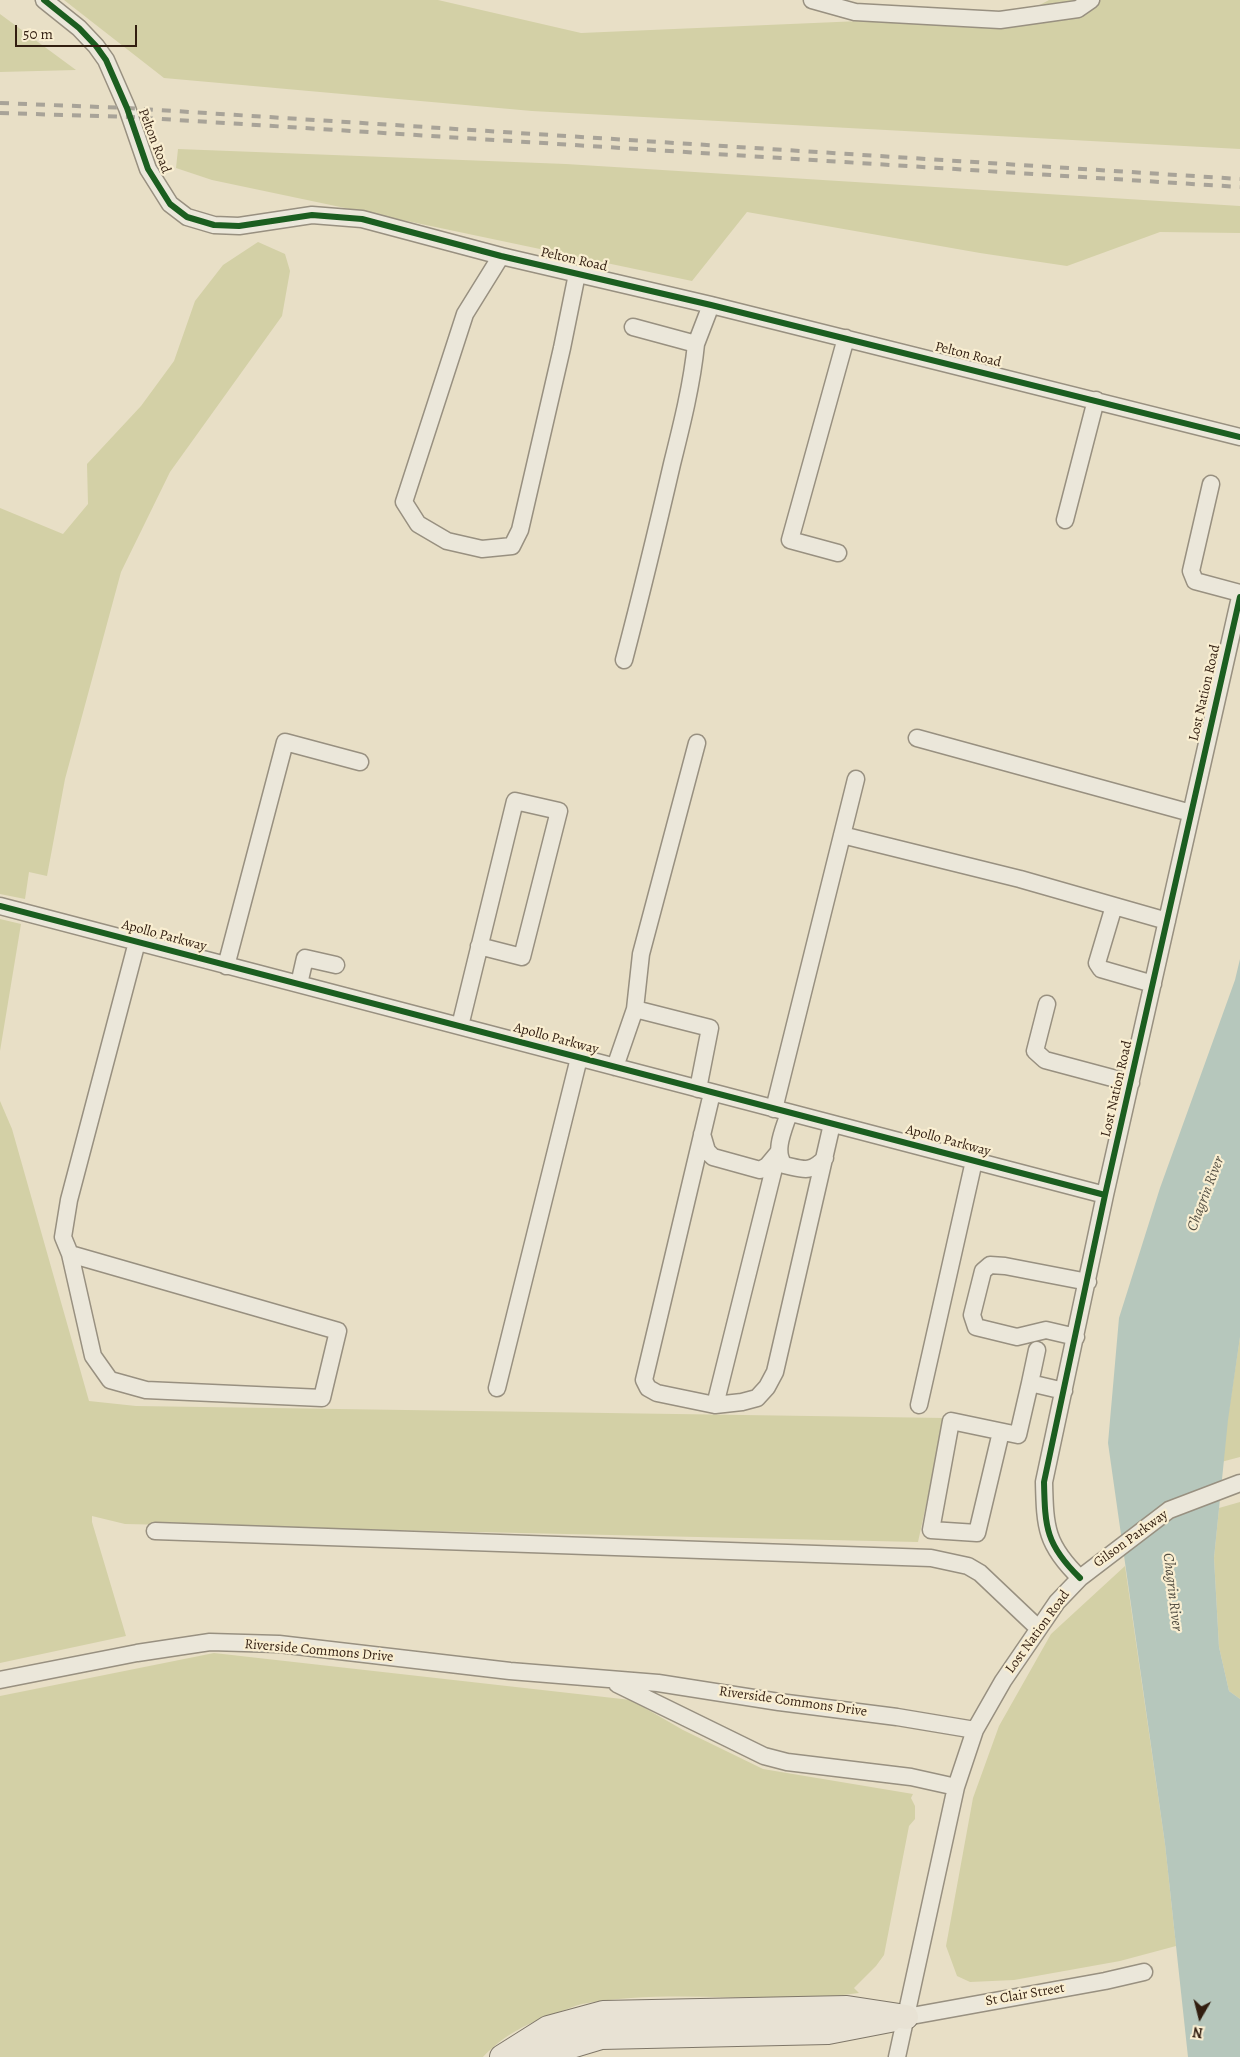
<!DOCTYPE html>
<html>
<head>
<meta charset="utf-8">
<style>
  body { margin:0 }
  #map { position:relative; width:1240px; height:2057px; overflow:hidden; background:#e8dfc6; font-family:Alegreya,serif }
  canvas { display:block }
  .north { position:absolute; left:1175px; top:1992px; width:50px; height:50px; -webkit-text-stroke:4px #f9eed1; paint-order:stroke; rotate:188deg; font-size:14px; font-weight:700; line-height:20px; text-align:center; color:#321e10 }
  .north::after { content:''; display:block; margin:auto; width:18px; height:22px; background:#321e10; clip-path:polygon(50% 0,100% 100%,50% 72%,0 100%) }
  .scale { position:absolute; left:15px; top:25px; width:122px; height:22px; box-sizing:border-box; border:2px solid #321e10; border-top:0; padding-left:6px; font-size:15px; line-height:18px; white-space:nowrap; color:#321e10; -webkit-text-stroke:4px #f9eed1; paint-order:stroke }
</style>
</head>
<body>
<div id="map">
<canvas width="1240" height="2057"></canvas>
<div class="north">N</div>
<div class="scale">50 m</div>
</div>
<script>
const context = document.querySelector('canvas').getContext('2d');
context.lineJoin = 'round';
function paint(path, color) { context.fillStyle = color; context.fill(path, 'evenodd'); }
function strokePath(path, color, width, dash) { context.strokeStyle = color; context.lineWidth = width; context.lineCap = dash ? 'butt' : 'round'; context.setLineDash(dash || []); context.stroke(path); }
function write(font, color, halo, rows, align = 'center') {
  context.font = font + ' Alegreya,serif'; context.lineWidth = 4.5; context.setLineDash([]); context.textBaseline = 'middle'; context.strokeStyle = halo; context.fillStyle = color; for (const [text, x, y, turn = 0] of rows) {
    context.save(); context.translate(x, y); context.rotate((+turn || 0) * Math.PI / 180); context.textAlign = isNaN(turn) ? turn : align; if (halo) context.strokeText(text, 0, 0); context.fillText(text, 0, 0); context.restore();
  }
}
const green = new Path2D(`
  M64,0H438L581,33L1023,14L1049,0H1240V149L532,111L164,78Z
  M0,14L76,70L0,72Z
  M178,149L566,164L1240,206V233L1160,232L1067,266L980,253L747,212L692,281L212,180L176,168Z
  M258,242L285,254L290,271L282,316L170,472L121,572L65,779L47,876L29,872L25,899L0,894V508L63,534L88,504L87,464L141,406L174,361L195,301L223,265Z
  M0,919L21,924L0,1051Z
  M0,1101L12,1129L89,1401L136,1406L945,1418L918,1542L125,1524L92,1516V1522L126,1636L0,1663Z
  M1240,1337V1457L1221,1462Z
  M1240,1502V1699L1229,1691L1219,1647L1214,1558L1219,1508Z
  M1125,1566L1165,1844L1176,1946L1120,1961L1014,1980L970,1982L957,1976L946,1946L973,1798L999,1726L1051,1634Z
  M214,1653L631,1700L683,1730L763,1769L913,1794L911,1798L915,1806V1819L909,1826L884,1955L876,1966L854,1988L859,1993C767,2006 673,1987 582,2004C574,2006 565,2010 557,2013C528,2023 505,2034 483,2057H0V1696Z`);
const water = new Path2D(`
  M1240,959V1337L1228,1420L1214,1558L1219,1647L1229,1691L1240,1699V2057H1188L1165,1844L1108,1443L1119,1318L1160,1188L1235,980Z`);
const minor = new Path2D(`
  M44,0L79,28L96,46L106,60L127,108L148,169L170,204L187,217L214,225L239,226L312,215L362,219L501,256L711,305L1240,437
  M812,0L855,12L1000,20L1078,9L1091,0
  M501,256L465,314L404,502L418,524L447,541L482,549L512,546L520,530L562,348L577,274
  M633,327L696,344L711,305
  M1211,484L1191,571L1195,581L1240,593
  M1065,520L1096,400
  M838,553L790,540L846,338
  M624,660C641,595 657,529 672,464C682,424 692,384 696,344
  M917,738L1191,813
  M842,835L1020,879L1167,921
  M0,906L1105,1195
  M1114,906L1097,963L1101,969L1153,984
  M226,966L285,742L360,762
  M299,984L305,958L336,965
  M1047,1004L1035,1051L1045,1060L1131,1083
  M635,1009L641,954L697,743
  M460,1026L515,801L559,811L522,957L479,946
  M615,1067L635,1009L710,1028L698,1089
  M712,1093L644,1380L648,1388L657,1393L715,1405L742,1402L757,1398L767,1387L775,1372L832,1124
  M774,1109L856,779
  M789,1113C784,1129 773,1151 784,1165C803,1169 810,1174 825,1158
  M702,1134L707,1151L713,1157L760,1170L767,1166L777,1154
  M70,1254L93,1356L110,1380L146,1390L322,1398L338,1331L70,1254L63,1237L69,1200L137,942
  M1076,1337L1046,1330L1017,1337L976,1327L972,1315L983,1271L990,1265L1005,1266L1088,1282
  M1030,1383L1037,1350
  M497,1388L579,1058
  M715,1405L778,1152
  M919,1405L974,1161
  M1001,1432L977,1533L931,1530L951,1421L1018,1435L1030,1383L1064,1391
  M155,1531L931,1558L968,1566L980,1573L1038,1628
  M1080,1578C1046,1545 1045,1528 1044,1482L1105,1195L1240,597
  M0,1680L137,1653L210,1642L279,1644L510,1671L658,1683L779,1702L897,1717L975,1730
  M617,1684L764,1756L787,1762L911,1777L956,1787
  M906,2017L1105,1981L1144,1972
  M897,2057L956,1787L975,1730L1003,1681L1057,1602L1080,1578L1169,1510L1240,1483`);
const highway = new Path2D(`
  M502,2057L548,2028L603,2013L847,2008L906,2017
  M535,2057L601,2037L828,2032L890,2020`);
const rail = new Path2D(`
  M0,103L127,108L1240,179
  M0,113L130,117L1240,187`);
const cycleway = new Path2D(`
  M44,0L79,28L96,46L106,60L127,108L148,169L170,204L187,217L214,225L239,226L312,215L362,219L501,256L711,305L1240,437
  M0,906L1105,1195
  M1080,1578C1046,1545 1045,1528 1044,1482L1105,1195L1240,597`);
const streetNames = [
  ["Pelton Road",154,141,69],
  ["Pelton Road",574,260,13],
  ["Pelton Road",968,355,14],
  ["Lost Nation Road",1205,693,-77],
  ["Apollo Parkway",164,936,15],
  ["Apollo Parkway",556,1039,15],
  ["Lost Nation Road",1117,1089,-77],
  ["Apollo Parkway",948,1141,15],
  ["Gilson Parkway",1131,1539,-36],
  ["Lost Nation Road",1038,1632,-54],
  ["Riverside Commons Drive",319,1651,5],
  ["Riverside Commons Drive",793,1702,8],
  ["St Clair Street",1025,1995,-10]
];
const waterNames = [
  ["Chagrin River",1206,1194,-69],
  ["Chagrin River",1172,1592,83]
];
paint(green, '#d3d0a6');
paint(water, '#b6c7bc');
strokePath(minor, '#989080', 19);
strokePath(highway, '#7e7668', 26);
strokePath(minor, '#ebe7da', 16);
strokePath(highway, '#e8e2d4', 24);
strokePath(rail, '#a8a398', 4, [9, 9]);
strokePath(cycleway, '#1b5e20', 6);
write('14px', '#321e10', '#f9eed1', streetNames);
write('italic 15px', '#534e42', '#f9eed1', waterNames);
</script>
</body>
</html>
